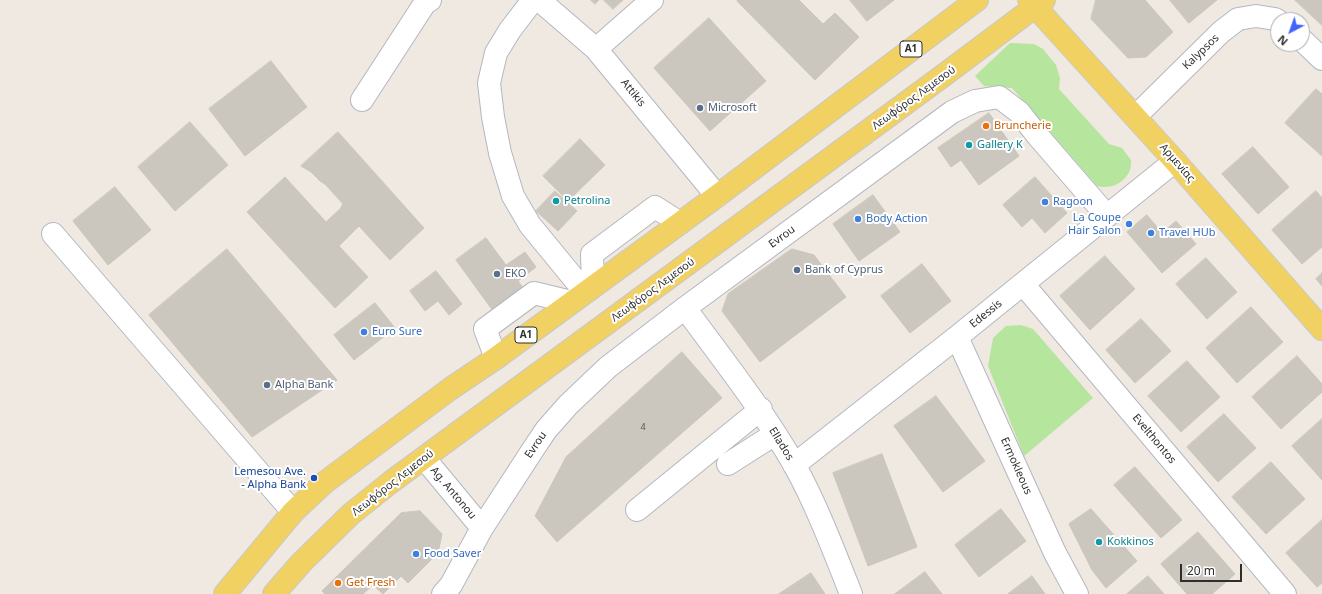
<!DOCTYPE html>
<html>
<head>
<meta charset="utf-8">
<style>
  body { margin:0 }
  #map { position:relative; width:1322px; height:594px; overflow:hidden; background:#efe9e1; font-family:"Noto Sans",sans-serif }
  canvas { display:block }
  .north { position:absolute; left:1270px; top:12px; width:40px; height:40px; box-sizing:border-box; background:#fff; border:1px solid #ababab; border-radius:50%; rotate:221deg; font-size:11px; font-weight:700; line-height:16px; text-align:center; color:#2e2e2e }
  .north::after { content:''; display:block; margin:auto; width:14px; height:18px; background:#4264fb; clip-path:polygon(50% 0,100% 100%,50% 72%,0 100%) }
  .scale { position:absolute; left:1180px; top:564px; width:62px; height:18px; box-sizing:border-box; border:2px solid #2e2e2e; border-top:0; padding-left:5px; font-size:12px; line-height:14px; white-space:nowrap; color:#2e2e2e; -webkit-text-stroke:3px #fff; paint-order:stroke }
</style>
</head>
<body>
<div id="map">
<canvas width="1322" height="594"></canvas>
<div class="north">N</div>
<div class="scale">20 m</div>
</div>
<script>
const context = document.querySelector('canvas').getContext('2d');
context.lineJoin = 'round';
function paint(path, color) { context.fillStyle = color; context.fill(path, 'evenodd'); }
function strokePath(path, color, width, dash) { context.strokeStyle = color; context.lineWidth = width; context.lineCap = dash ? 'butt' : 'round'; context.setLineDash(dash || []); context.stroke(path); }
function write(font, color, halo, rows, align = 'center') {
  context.font = font + ' "Noto Sans",sans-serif'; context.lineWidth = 4; context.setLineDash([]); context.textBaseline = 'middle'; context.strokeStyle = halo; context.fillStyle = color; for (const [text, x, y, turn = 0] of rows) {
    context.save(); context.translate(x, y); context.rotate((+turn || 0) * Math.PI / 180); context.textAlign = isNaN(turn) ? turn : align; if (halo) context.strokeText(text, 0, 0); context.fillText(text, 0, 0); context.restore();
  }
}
const green = new Path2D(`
  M1010,43L1034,44L1043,49L1056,65L1060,78L1059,89L1109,144L1122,148L1131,160C1131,163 1131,168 1130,170C1125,183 1110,190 1097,186L1012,88L984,86L975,76Z
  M1021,325L1033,329L1093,398L1024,456L988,366L993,338L1006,326Z`);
const building = new Path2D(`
  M591,0H599L595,4Z
  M604,0H623L613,9Z
  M738,0H799L823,24L835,13L859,37L815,80L737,1Z
  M850,0H894L867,21Z
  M1096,0H1145L1173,32L1146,57L1128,58L1091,19Z
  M1170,0H1217L1189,23Z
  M1295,0H1322V25Z
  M709,18L766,81L710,131L654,68Z
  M271,61L307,107L245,156L209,109Z
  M1316,89L1322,94V156L1285,123Z
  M989,113L1019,156L979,185L961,160L951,167L938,148Z
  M190,122L228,165L175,211L138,167Z
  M338,132L424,228L390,260L359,226L339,246L368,277L335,308L247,212L285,177L326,222L340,209L343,204L326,185L320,181L311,172L301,166Z
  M580,139L605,165L568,201L543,176Z
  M1253,147L1289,187L1258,214L1222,174Z
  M1035,177L1067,213L1045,233L1032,218L1022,227L1003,205Z
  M115,187L151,230L108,265L73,221Z
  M555,191L577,211L558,231L536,211Z
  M1316,191L1322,198V247L1302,264L1272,230Z
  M873,195L900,232L859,261L833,224Z
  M1147,215L1162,233L1176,221L1196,244L1162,273L1127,232Z
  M486,238L506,265L525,252L536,267L518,281L526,292L496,315L456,260Z
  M227,249L337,380L252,437L149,315Z
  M792,249L814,255L846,297L760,362L722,311L728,294Z
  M1105,256L1135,289L1090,330L1060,296Z
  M1206,258L1237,292L1207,319L1176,284Z
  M922,264L951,301L910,333L881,296Z
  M436,271L462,304L449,315L438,301L425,311L410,291Z
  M1322,273V286L1316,279Z
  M375,303L395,328L354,360L334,335Z
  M1251,307L1283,342L1237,383L1206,348Z
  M1141,319L1171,351L1135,383L1106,350Z
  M682,352L722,398L557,542L535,516L566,457Z
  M1297,356L1322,384V392L1281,429L1252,397Z
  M1187,361L1220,397L1181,432L1148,396Z
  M936,396L985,461L943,492L894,426Z
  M1224,414L1256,448L1218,482L1187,447Z
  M1322,419V480L1292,446Z
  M882,454L917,547L868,566L833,473Z
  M1271,462L1305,499L1266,534L1232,497Z
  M1135,467L1182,520L1161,538L1114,485Z
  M1001,509L1026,541L979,577L955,545Z
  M1091,509L1137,561L1106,588L1092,570L1069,524Z
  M420,511L442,534L438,553L408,583L401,576L383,594L373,585L363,594H325L322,591L401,513Z
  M1322,520V583L1317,587L1286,553Z
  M1198,532L1235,574L1212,594H1187L1161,564Z
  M925,572L942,594H895Z
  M811,573L825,594H779Z
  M1032,576L1045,594H1008Z
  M1148,576L1164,594H1127Z`);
const minor = new Path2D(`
  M533,0L510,30L496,53L489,83L493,117L500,153L513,196L530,225L585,292
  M539,0L596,49L717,196
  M1302,40L1322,59
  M596,49L652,0
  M362,100L425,3L430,0
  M1136,116L1221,32L1238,19L1256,16L1275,19L1278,21
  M53,234L293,512
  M1023,284L1285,594
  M593,286L592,254L655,207L680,223
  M685,308C723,360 763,410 795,466C817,506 834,551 851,594
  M957,337L1055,553L1077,594
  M496,358L485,329L534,293L571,302
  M424,458L482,528
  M728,464L775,434
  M794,465L957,337L1175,161
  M637,510L761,409
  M443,594L451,585L482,528L532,451L546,430L568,405L608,367L685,308L952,112L975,101L999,97L1019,112L1037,135L1107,216`);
const major = new Path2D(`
  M1029,0L1175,161L1322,329
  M225,594L293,512L324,483L450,389L496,358L717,196L977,0
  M274,594L302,562L351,514L391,482L944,75L1044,0`);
const markers = [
  [700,108,4,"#5c6f8a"],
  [986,126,4,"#e8710a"],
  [969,145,4,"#0f9aa8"],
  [556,201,4,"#0f9aa8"],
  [1045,202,4,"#3f7fe0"],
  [858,219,4,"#3f7fe0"],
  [1129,224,4,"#3f7fe0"],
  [1151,233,4,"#3f7fe0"],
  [797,270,4,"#5c6f8a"],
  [497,274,4,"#5c6f8a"],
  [364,332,4,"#3f7fe0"],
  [267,385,4,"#5c6f8a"],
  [314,478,4,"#1a4fb4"],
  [1099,542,4,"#0f9aa8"],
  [416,554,4,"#3f7fe0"],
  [338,583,4,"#e8710a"]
];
const numberNames = [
  ["4",643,427]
];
const shields = [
  [911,49,22],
  [526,335,22]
];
const shieldNames = [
  ["A1",911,49],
  ["A1",526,335]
];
const streetNames = [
  ["Kalypsos",1201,52,-44],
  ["Attikis",633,93,51],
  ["Λεωφόρος Λεμεσού",914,98,-36],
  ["Αρμενίας",1177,163,49],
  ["Evrou",782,237,-36],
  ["Λεωφόρος Λεμεσού",653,290,-36],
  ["Edessis",986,314,-39],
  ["Evelthontos",1154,439,50],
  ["Ellados",781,444,58],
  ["Evrou",536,445,-56],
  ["Ermokleous",1016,466,66],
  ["Λεωφόρος Λεμεσού",393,483,-38],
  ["Ag. Antonou",453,493,50]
];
const serviceNames = [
  ["Microsoft",708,108],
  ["Bank of Cyprus",805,270],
  ["EKO",505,274],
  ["Alpha Bank",275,385]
];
const foodNames = [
  ["Bruncherie",994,126],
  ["Get Fresh",346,583]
];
const cultureNames = [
  ["Gallery K",977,145],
  ["Petrolina",564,201],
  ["Kokkinos",1107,542]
];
const shopNames = [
  ["Ragoon",1053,202],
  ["La Coupe",1121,218,"right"],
  ["Hair Salon",1121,231,"right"],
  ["Body Action",866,219],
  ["Travel HUb",1159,233],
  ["Euro Sure",372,332],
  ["Food Saver",424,554]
];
const transitNames = [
  ["Lemesou Ave.",306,472],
  ["- Alpha Bank",306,485]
];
paint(green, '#b6e59e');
paint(building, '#cbc7bf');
strokePath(building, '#cbc5ba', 1);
strokePath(minor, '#b4b7c1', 24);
strokePath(major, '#c9c9c9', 24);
strokePath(minor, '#fff', 22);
strokePath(major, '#f2d163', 22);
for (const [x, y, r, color] of markers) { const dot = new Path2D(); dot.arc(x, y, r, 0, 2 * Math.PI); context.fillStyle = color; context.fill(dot); strokePath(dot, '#fff', 1.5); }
write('9px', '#555452', null, numberNames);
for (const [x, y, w] of shields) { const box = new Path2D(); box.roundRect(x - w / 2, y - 8, w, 16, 3); context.fillStyle = '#fff'; context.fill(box); strokePath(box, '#2e2e2e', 1); }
write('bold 10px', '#2e2e2e', null, shieldNames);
write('11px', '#2e2e2e', '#fff', streetNames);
write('11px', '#4e5e75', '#fff', serviceNames, 'left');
write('11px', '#c56008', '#fff', foodNames, 'left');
write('11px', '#0d838f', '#fff', cultureNames, 'left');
write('11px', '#366cbe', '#fff', shopNames, 'left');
write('11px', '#164399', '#fff', transitNames, 'right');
</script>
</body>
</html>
